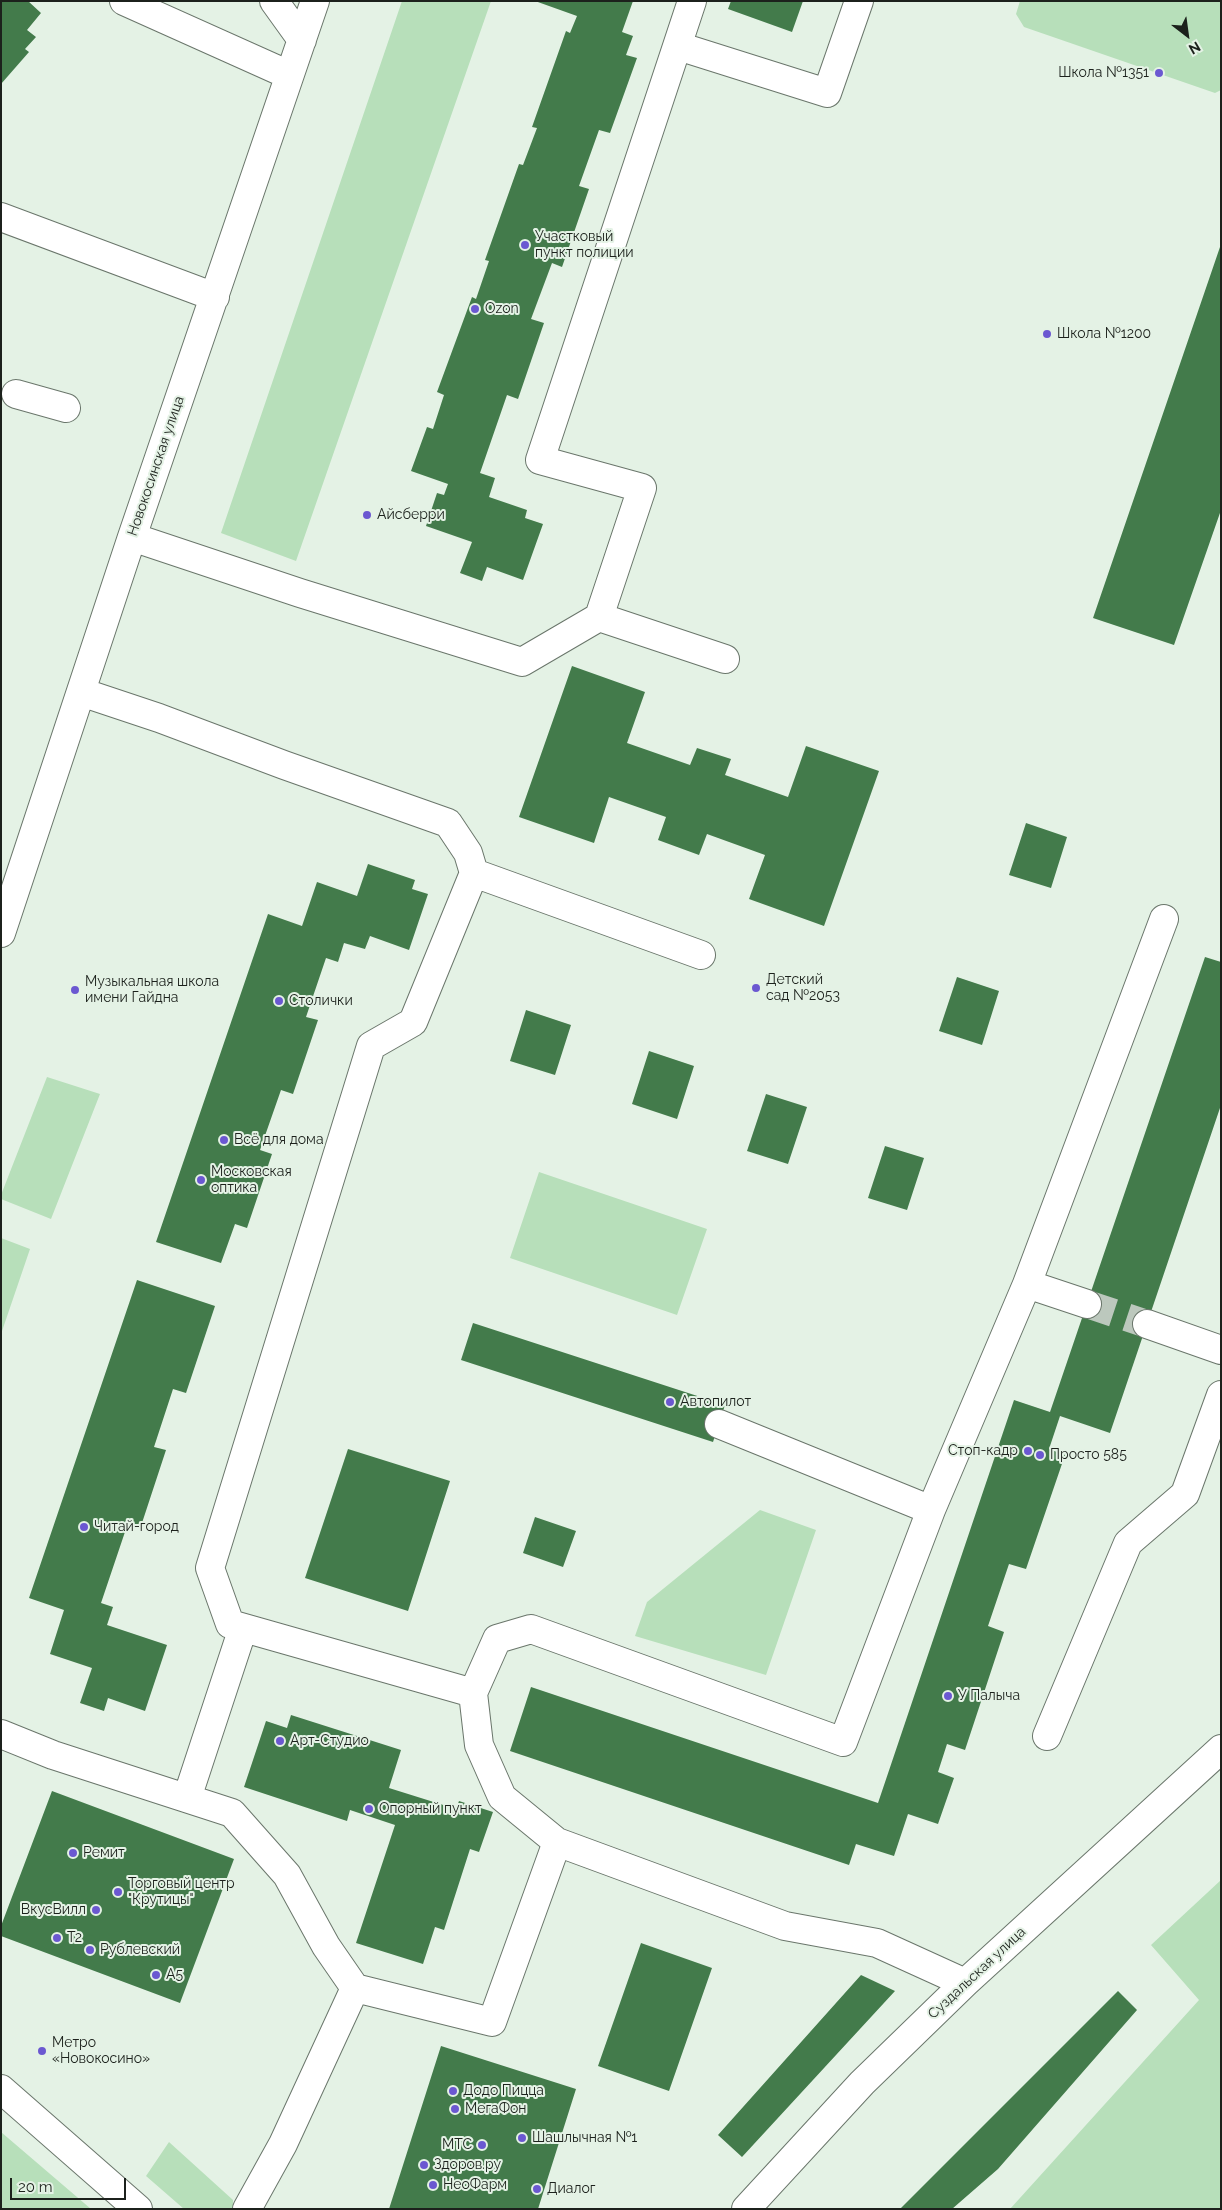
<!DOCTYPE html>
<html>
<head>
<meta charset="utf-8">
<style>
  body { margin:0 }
  #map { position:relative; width:1222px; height:2210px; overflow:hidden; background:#e4f2e5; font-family:Raleway,sans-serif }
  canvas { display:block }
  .frame { position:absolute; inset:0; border:2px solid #1c211c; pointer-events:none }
  .north { position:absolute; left:1162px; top:10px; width:50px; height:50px; -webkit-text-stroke:4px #e4f2e5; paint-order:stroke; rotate:150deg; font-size:14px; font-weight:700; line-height:20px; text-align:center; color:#1c211c }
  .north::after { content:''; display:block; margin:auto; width:18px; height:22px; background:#1c211c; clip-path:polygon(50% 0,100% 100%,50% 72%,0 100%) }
  .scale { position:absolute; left:10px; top:2178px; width:116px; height:22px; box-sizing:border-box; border:2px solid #1c211c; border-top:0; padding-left:6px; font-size:15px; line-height:18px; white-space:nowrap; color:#1c211c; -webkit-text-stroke:4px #e4f2e5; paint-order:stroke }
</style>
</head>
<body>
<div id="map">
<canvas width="1222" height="2210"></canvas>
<div class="frame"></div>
<div class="north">N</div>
<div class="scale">20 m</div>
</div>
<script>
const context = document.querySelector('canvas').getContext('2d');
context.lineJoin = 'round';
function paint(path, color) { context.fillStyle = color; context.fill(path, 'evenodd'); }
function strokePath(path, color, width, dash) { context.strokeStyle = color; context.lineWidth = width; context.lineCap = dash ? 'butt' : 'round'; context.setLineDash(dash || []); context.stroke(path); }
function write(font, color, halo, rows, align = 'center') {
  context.font = font + ' Raleway,sans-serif'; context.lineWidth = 4; context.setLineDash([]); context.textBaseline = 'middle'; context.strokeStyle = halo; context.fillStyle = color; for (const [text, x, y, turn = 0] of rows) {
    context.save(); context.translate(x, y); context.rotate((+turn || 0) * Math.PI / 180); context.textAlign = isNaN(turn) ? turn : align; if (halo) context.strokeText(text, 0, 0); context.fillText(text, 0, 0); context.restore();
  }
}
const green = new Path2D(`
  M402,1H491L296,561L221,533Z
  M1020,1H1221V90L1215,93L1024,27L1016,14Z
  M47,1077L100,1094L51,1219L1,1199V1195Z
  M539,1172L707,1229L677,1315L510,1258Z
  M1,1238L30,1249L1,1334Z
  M760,1510L816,1530L766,1675L635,1636L647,1602Z
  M1221,1880V2209H1010L1199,2000L1151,1945Z
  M1,2132L91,2209H1Z
  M169,2142L233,2200V2209H184L146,2176Z`);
const building = new Path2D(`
  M1,1H28L41,13L27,30L36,37L25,49L29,52L1,84Z
  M535,1H633L622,32L633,36L626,55L637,58L610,133L599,130L579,186L589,189L562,267L552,263L531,319L544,323L518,399L507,395L480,473L495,478L489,497L527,510L525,518L543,524L523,580L487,567L482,581L460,573L472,542L426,526L437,493L444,495L448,484L411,471L427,427L433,429L444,395L437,392L472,297L476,299L489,261L485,260L519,164L523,165L537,128L532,127L566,31L570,33L577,16Z
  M731,1H803L792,32L728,9Z
  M1220,247L1221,510L1174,645L1093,618Z
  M572,666L645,692L627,743L690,765L697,748L731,759L725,775L788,797L806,746L879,771L824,926L749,899L765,855L707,834L699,855L658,840L666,817L609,797L594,843L519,817Z
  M1026,823L1067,837L1051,888L1009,875Z
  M368,864L415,880L412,889L428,894L409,950L370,936L365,949L344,943L338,962L326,958L306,1017L318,1020L293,1094L281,1090L260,1150L272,1154L247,1228L235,1224L221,1263L156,1242L268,914L302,926L317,882L357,896Z
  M1205,957L1221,962V1105L1110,1433L1060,1416L1049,1449L1065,1455L1026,1569L1009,1564L988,1626L1004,1632L965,1750L947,1744L938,1772L954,1778L938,1824L908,1814L894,1856L856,1844L849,1865L510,1751L531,1687L878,1803L1014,1400L1050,1412Z
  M957,977L999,991L982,1045L939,1031Z
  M526,1010L571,1025L555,1075L510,1061Z
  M649,1051L694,1066L677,1119L632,1104Z
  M766,1094L807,1107L788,1164L747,1151Z
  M885,1146L924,1158L907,1210L868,1198Z
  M137,1280L215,1306L186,1393L173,1389L154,1447L166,1450L141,1526L128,1523L101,1603L113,1607L107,1625L167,1645L145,1711L108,1698L104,1711L80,1703L92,1668L50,1654L64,1610L29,1598Z
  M473,1323L725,1405L713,1442L461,1360Z
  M348,1449L450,1481L408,1611L305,1578Z
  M535,1517L576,1531L563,1567L523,1553Z
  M291,1715L401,1750L389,1788L456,1809L459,1801L493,1812L479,1852L470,1849L444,1930L435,1927L423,1964L356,1943L395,1825L350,1810L347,1821L244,1787L266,1721L287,1728Z
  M52,1791L234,1859L180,2003L1,1936V1926Z
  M641,1943L712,1968L669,2091L598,2066Z
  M861,1975L895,1991L742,2157L718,2135Z
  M1118,1991L1137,2010L998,2169L952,2209H900Z
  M441,2046L576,2089L538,2209H389Z`);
const minorTunnel = new Path2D(`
  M1087,1304L1147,1324`);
const minor = new Path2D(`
  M124,1L289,75
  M274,1L302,40
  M678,46L827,93L859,1
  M1,217L215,297
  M16,394L66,408
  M132,537L300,593L522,662L599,617L642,488L540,460L692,1
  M599,617L725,659
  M81,692L159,718L284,765L448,823L468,853L474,873L413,1022L371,1046L210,1568L230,1624L473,1693
  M474,873L701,955
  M1,933L132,537L315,1
  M1027,1284L1164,919
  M1147,1324L1221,1350
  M719,1424L931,1510
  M1,1734L53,1755L232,1813L287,1875L326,1946L355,1988L283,2144L247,2209
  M1047,1736L1128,1543L1185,1494L1221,1395
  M187,1798L243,1628
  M557,1842L785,1926L877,1943L965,1983
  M355,1988L492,2022L557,1842L502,1797L479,1745L473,1693L497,1639L531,1629L843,1742L931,1510L1027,1284L1087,1304
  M1,2089L138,2209
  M746,2209L862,2083L965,1983L1221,1749`);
const markers = [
  [1159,73,5,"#6b58d1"],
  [525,245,5,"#6b58d1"],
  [475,309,5,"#6b58d1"],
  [1047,334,5,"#6b58d1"],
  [367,515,5,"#6b58d1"],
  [756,988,5,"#6b58d1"],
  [75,990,5,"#6b58d1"],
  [279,1001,5,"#6b58d1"],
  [224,1140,5,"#6b58d1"],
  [201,1180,5,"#6b58d1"],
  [670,1402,5,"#6b58d1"],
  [1028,1451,5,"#6b58d1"],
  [1040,1455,5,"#6b58d1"],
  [84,1527,5,"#6b58d1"],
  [948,1696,5,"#6b58d1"],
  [280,1741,5,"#6b58d1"],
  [369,1809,5,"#6b58d1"],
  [73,1853,5,"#6b58d1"],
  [118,1892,5,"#6b58d1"],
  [96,1910,5,"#6b58d1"],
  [57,1938,5,"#6b58d1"],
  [90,1950,5,"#6b58d1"],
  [156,1975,5,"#6b58d1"],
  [42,2051,5,"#6b58d1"],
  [453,2091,5,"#6b58d1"],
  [455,2109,5,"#6b58d1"],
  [522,2138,5,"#6b58d1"],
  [482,2145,5,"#6b58d1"],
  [424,2165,5,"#6b58d1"],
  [433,2185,5,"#6b58d1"],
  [537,2189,5,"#6b58d1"]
];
const poiNames = [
  ["Школа №1351",1149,73,"right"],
  ["Участковый",535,237],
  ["пункт полиции",535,253],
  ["Ozon",485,309],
  ["Школа №1200",1057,334],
  ["Айсберри",377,515],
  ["Детский",766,980],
  ["сад №2053",766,996],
  ["Музыкальная школа",85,982],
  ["имени Гайдна",85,998],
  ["Столички",289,1001],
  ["Всё для дома",234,1140],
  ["Московская",211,1172],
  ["оптика",211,1188],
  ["Автопилот",680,1402],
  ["Стоп-кадр",1018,1451,"right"],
  ["Просто 585",1050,1455],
  ["Читай-город",94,1527],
  ["У Палыча",958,1696],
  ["Арт-Студио",290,1741],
  ["Опорный пункт",379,1809],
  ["Ремит",83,1853],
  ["Торговый центр",128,1884],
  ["\"Крутицы\"",128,1900],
  ["ВкусВилл",86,1910,"right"],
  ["T2",67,1938],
  ["Рублевский",100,1950],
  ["А5",166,1975],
  ["Метро",52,2043],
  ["«Новокосино»",52,2059],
  ["Додо Пицца",463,2091],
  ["МегаФон",465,2109],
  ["Шашлычная №1",532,2138],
  ["МТС",472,2145,"right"],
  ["Здоров.ру",434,2165],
  ["НеоФарм",443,2185],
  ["Диалог",547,2189]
];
const streetNames = [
  ["Новокосинская улица",156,466,-71],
  ["Суздальская улица",977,1973,-43]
];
paint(green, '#b7dfba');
paint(building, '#437b4b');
strokePath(minorTunnel, '#bcc8bd', 28, [28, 14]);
strokePath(minor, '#6a766b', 30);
strokePath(minor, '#fff', 28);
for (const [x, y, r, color] of markers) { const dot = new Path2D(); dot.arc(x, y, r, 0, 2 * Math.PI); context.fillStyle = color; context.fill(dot); strokePath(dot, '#e4f2e5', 2); }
write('14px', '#1c211c', '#e4f2e5', poiNames, 'left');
write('14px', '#1c211c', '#e4f2e5', streetNames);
</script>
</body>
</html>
